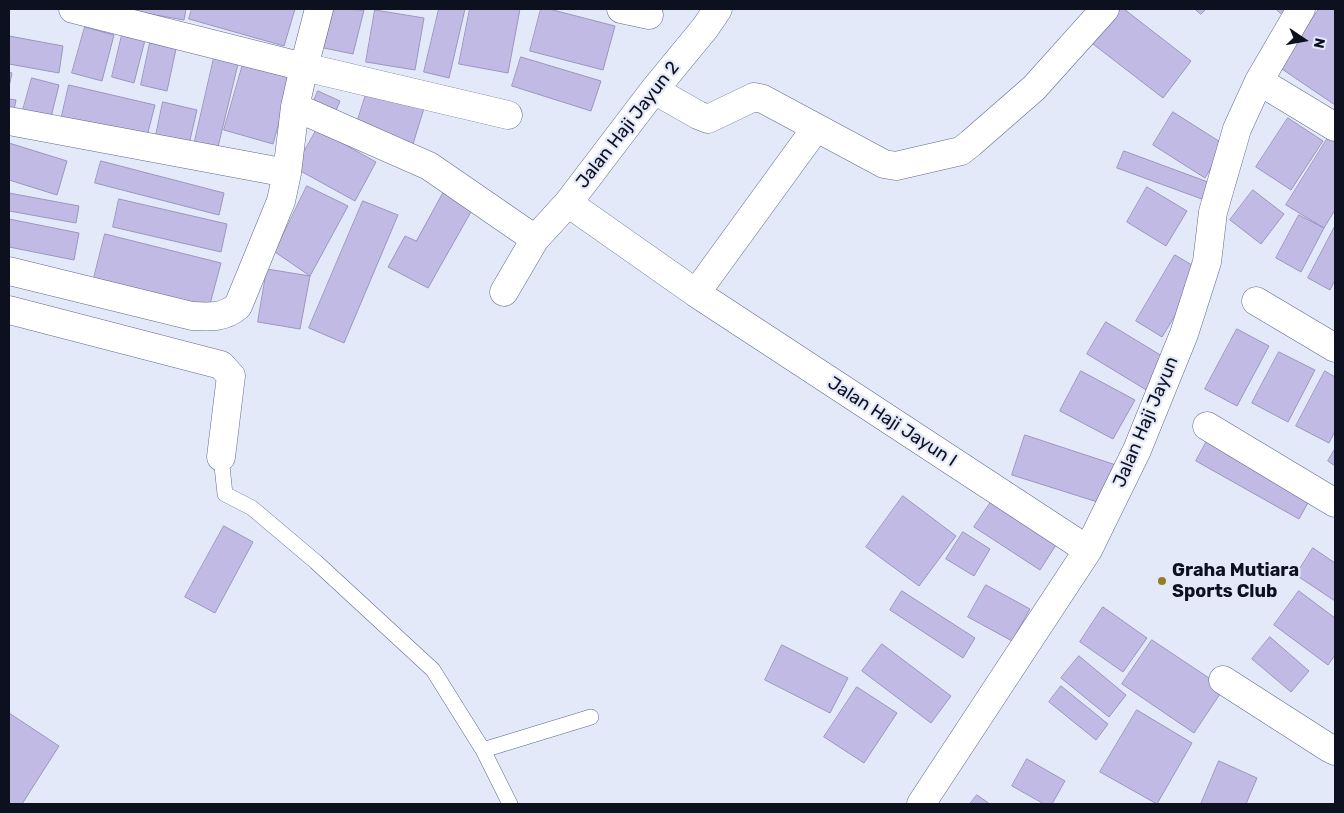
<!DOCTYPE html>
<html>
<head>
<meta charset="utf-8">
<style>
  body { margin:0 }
  #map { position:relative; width:1344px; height:813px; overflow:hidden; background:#e4e9fa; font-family:Rubik,sans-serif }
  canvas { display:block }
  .frame { position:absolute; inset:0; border:10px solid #0d111f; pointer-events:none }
  .north { position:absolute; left:1279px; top:15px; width:50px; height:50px; -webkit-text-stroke:4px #e4e9fa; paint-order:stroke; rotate:102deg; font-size:14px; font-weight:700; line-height:20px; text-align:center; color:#0d111f }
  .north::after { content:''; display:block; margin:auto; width:18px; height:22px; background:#0d111f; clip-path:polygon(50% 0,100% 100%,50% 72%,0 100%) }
</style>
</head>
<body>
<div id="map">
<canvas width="1344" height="813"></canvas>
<div class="frame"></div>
<div class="north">N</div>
</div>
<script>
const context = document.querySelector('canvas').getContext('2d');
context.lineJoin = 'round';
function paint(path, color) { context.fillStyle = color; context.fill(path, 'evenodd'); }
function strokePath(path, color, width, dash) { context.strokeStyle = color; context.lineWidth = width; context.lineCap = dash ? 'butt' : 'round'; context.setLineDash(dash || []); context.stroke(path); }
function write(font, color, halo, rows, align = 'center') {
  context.font = font + ' Rubik,sans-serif'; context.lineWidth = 4.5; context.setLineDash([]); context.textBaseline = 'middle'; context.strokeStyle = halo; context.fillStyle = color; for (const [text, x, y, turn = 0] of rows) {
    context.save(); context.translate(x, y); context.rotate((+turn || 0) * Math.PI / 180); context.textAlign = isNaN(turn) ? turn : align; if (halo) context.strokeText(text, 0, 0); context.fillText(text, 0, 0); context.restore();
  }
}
const building = new Path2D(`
  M129,9H186L184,20L128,10Z
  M192,9H295L284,46L189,19Z
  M334,9L364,10L353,54L324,48Z
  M439,9H465L449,78L424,72Z
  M470,9H520L508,73L459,64Z
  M541,9H549L615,26L603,70L530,51Z
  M1121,9H1124L1191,61L1163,98L1093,44Z
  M1195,9H1206L1201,14Z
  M1276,9H1288L1283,15Z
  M1319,9H1335V105L1279,67Z
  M375,10L424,18L415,70L366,62Z
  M85,27L114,35L102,81L72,73Z
  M122,35L145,40L134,83L112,77Z
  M9,36L63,46L59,73L9,64Z
  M150,43L176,49L167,91L141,85Z
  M521,57L601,81L591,111L512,86Z
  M214,58L238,64L217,151L194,145Z
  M243,64L291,78L273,144L224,130Z
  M9,72L12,73L9,87Z
  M32,78L59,85L51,117L23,110Z
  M69,85L155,105L146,140L61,120Z
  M368,88L425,105L413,144L356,126Z
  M318,91L340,101L333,118L311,108Z
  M9,99L16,100L12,119L9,118Z
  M163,102L197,110L187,153L154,145Z
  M1173,112L1225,145L1205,178L1153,145Z
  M1288,118L1323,141L1291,190L1256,167Z
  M317,129L376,162L355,201L295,168Z
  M1329,136L1335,140V210L1324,228L1286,205Z
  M9,143L67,161L57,195L9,180Z
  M1124,151L1216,185L1210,202L1117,168Z
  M101,161L224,193L219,215L95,183Z
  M307,186L348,206L310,276L275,252Z
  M447,186L476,203L428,288L388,267L405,236L416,241Z
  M1147,187L1187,211L1166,246L1127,222Z
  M1253,190L1284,214L1261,244L1230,220Z
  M9,193L79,206L76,223L9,211Z
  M119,199L227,224L221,252L113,227Z
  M363,201L398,215L344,343L309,328Z
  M1299,215L1324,228L1301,272L1276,258Z
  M9,219L79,233L74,260L9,247Z
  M1335,226V280L1330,290L1308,278Z
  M105,234L221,263L209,308L94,278Z
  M1175,255L1202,271L1162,337L1136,321Z
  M267,269L310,276L300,329L258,322Z
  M1106,322L1167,359L1148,391L1087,354Z
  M1237,329L1269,346L1237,406L1205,389Z
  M1279,352L1315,370L1288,422L1252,403Z
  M1081,371L1135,400L1113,439L1060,411Z
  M1325,371L1335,377V431L1329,443L1296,426Z
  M1025,435L1119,466L1107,505L1012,475Z
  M1207,441L1310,499L1299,519L1196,461Z
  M1335,449V466L1328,461Z
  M903,496L956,536L919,586L866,547Z
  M991,502L1056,545L1040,570L974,527Z
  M224,526L253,542L215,613L185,597Z
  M963,532L990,549L974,576L946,559Z
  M1313,548L1335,563V601L1296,575Z
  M986,585L1030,609L1012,641L968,617Z
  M902,591L975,638L963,658L890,610Z
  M1299,591L1335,618V655L1328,665L1274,625Z
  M1103,607L1147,638L1123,672L1080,642Z
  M1270,637L1309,671L1291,692L1252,659Z
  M1152,640L1224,688L1194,733L1122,684Z
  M882,644L951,696L931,723L862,671Z
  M782,645L848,678L830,713L765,680Z
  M1079,656L1126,695L1109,717L1061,678Z
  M1061,686L1108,724L1096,740L1049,702Z
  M857,687L897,713L864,763L824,737Z
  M1137,710L1192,743L1157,804L1100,772Z
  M9,713L59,746L22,804H9Z
  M1027,759L1065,781L1052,804H1044L1012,786Z
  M1219,761L1257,778L1246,804H1201Z
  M977,795L990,804H970Z`);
const service = new Path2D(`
  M221,457L225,494L252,508L316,562L433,670L483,750L510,804
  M483,750L591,717`);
const minor = new Path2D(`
  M319,9L304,67L508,115
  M621,9L649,15
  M1259,81L1335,127
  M654,90L698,115L708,119L754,97L763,99L884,164L896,166L961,151L971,143L1034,88L1105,9
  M295,107L429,166L535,239
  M9,121L287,173
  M568,203L696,293L1088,550
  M9,271L192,316C210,317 224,318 238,306L281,201L287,173L295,107L304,67L73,9
  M504,292L535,239L568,203L654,90L705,28L718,9
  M696,293L816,128
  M1256,301L1335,348
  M9,310L221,365L231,376L221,457
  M1207,426L1335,503
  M1223,680L1329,748L1335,751
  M921,804L1088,550L1137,450L1184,334L1207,262L1213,212L1237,129L1259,81L1301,9`);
const markers = [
  [1162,581,5,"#967c24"]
];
const streetNames = [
  ["Jalan Haji Jayun 2",628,125,-52],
  ["Jalan Haji Jayun I",892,422,33],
  ["Jalan Haji Jayun",1146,422,-67]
];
const poiNames = [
  ["Graha Mutiara",1172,571],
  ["Sports Club",1172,592]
];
paint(building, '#c0bae5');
strokePath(building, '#9b95be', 1);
strokePath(service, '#5e698e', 16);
strokePath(minor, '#5e698e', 29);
strokePath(service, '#fff', 15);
strokePath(minor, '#fff', 28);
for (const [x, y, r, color] of markers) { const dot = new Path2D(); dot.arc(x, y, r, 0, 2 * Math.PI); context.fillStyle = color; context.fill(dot); strokePath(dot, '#e4e9fa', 2); }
write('18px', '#0d111f', '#e4e9fa', streetNames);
write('bold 18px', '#0d111f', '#e4e9fa', poiNames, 'left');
</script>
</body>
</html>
